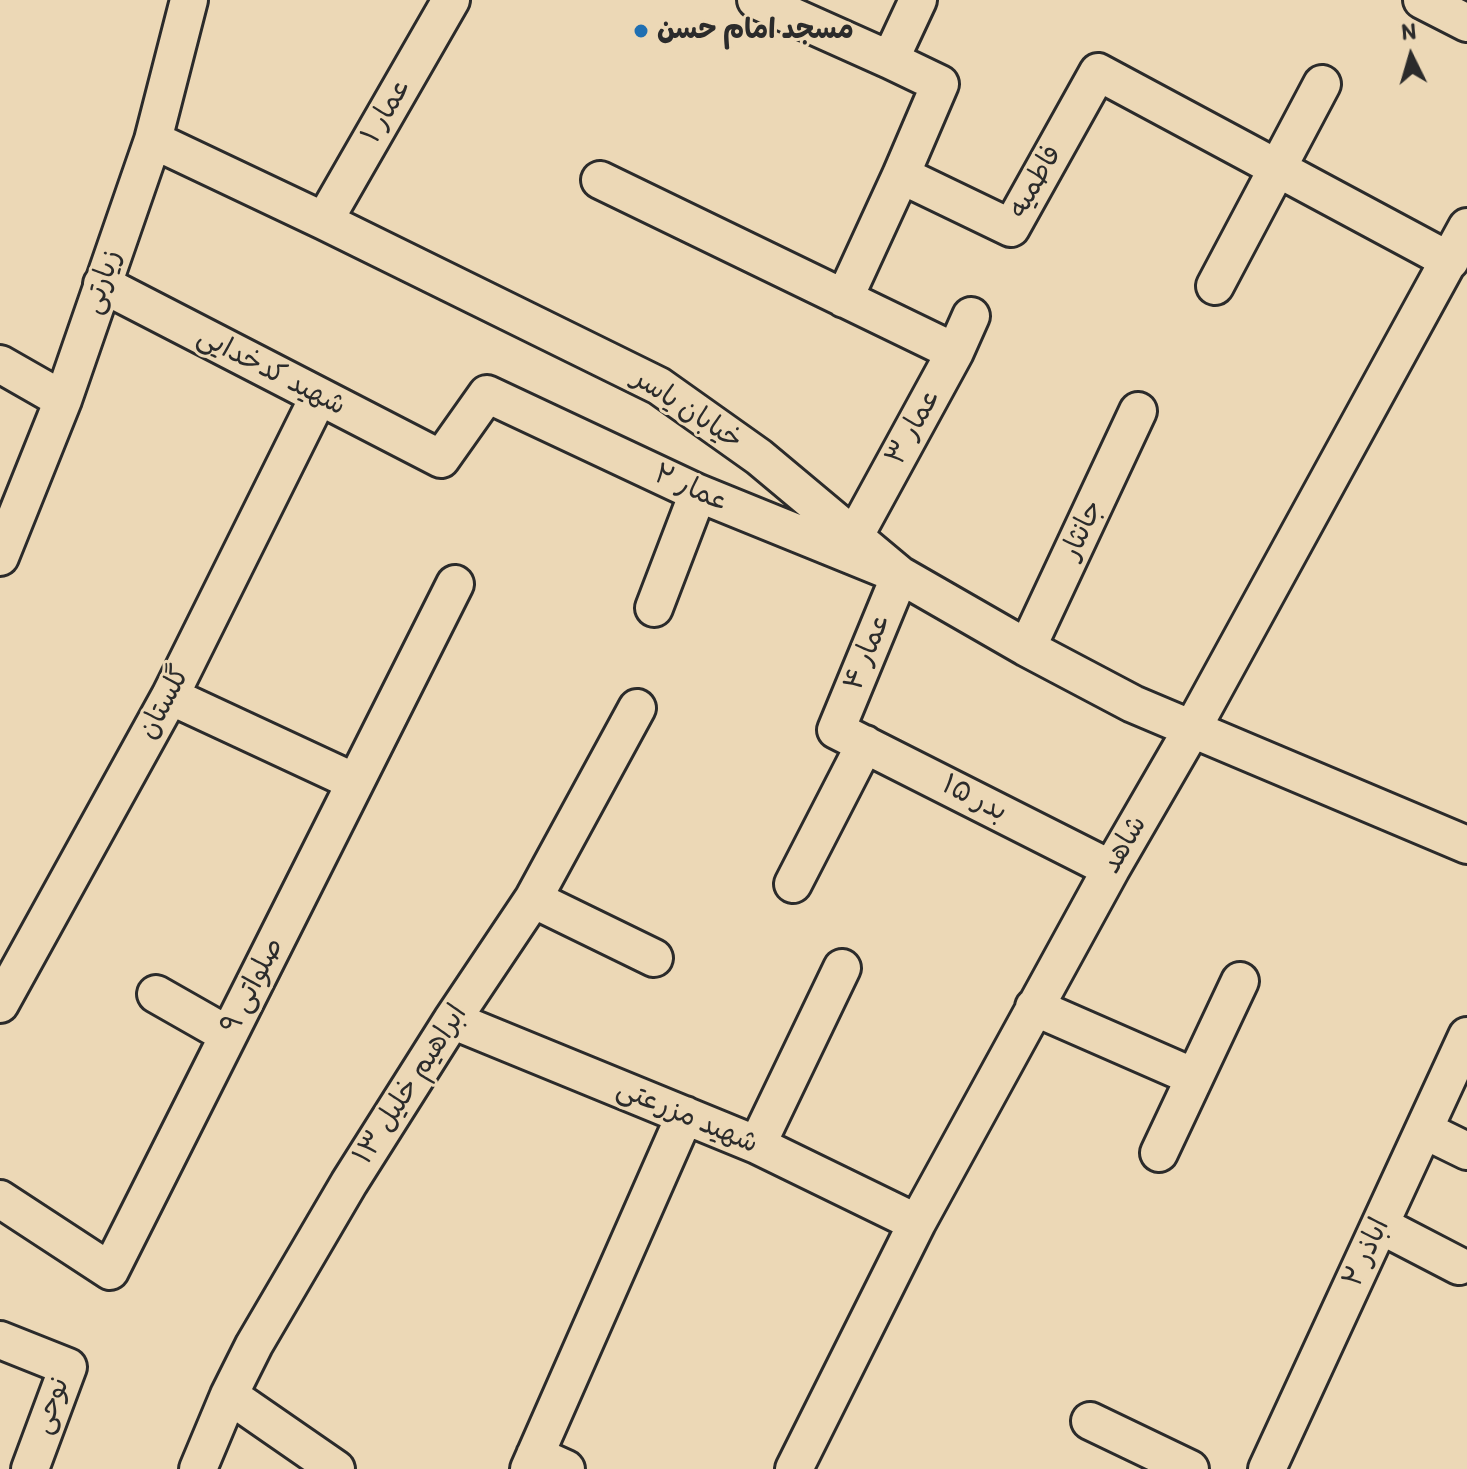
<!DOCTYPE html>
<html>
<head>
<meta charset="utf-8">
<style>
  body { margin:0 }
  #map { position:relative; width:1467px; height:1469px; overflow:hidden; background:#ecd8b6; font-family:Itim,sans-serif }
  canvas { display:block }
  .north { position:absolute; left:1371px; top:16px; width:80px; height:80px; -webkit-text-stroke:6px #ecd8b6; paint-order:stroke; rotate:355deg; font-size:22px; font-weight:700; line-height:32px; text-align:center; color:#2b2b2b }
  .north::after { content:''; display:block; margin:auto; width:28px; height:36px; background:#2b2b2b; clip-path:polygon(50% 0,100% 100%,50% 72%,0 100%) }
</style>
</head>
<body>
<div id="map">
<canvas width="1467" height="1469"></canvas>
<div class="north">N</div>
</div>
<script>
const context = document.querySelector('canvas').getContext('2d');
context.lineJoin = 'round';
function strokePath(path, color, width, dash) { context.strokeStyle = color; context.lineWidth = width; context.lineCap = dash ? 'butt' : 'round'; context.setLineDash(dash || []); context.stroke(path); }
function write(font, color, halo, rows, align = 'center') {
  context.font = font + ' Itim,"Playpen Sans Arabic",sans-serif'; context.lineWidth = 6; context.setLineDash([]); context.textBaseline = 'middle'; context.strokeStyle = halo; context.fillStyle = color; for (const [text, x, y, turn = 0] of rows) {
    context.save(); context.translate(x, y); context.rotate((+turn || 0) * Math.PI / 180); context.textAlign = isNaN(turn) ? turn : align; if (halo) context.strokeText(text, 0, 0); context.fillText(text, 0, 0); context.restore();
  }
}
const minor = new Path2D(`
  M756,0L890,60L940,84L901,175L844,299
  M1422,0L1467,23
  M890,60L918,0
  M153,140L324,221L659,386L759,457L900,575L1027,648L1133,704L1467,845
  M901,175L1011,228L1098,72L1450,261
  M600,180L955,352
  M324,221L451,0
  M102,284L441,459L487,394L698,493L900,575L836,730L1111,869
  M1215,286L1322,84
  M0,364L63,400
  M854,537L955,352L971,316
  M0,557L63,400L153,140L189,0
  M654,608L698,493
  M1027,648L1138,411
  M170,696L355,782
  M793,884L865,744
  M533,899L654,958
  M156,994L228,1035
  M0,1004L170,696L319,396
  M1034,1007L1194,1077
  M452,1020L757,1145L917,1223
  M1424,1130L1467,1151
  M757,1145L842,968
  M1159,1153L1240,981
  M0,1199L110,1271L455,584
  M1380,1225L1459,1266
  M0,1340L68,1367L30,1469
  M229,1395L336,1469
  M1090,1421L1190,1469
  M535,1455L566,1469
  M198,1469L229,1395L254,1345L349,1183L452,1020L533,899L637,708
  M529,1469L685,1115
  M794,1469L917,1223L1111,869L1192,729L1467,227
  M1267,1469L1467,1036`);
const markers = [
  [641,31,8,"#1f6fb2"]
];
const poiNames = [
  ["مسجد امام حسن",657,31]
];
const streetNames = [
  ["عمار ۱",387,111,-60],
  ["فاطمیه",1036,182,-60],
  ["زیارتی",103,282,-71],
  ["شهید کدخدایی",271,372,27],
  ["خیابان یاسر",687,410,33],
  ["عمار ۳",914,427,-61],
  ["عمار ۲",691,489,24],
  ["جانثار",1083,530,-65],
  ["عمار ۴",868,652,-68],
  ["گلستان",165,703,-62],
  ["بدر ۱۵",974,799,27],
  ["شاهد",1125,845,-60],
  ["صلواتی ۹",253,986,-63],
  ["ابراهیم خلیل ۱۳",411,1085,-57],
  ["شهید مزرعتی",687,1117,23],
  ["اباذر ۲",1367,1253,-65],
  ["نوحی",52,1406,-70]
];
strokePath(minor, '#2b2b2b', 42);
strokePath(minor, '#ecd8b6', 36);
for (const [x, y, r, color] of markers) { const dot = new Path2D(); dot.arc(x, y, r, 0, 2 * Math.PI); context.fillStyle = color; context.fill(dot); strokePath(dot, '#ecd8b6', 3); }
write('bold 28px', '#2b2b2b', '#ecd8b6', poiNames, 'left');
write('28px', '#2b2b2b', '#ecd8b6', streetNames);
</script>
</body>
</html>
